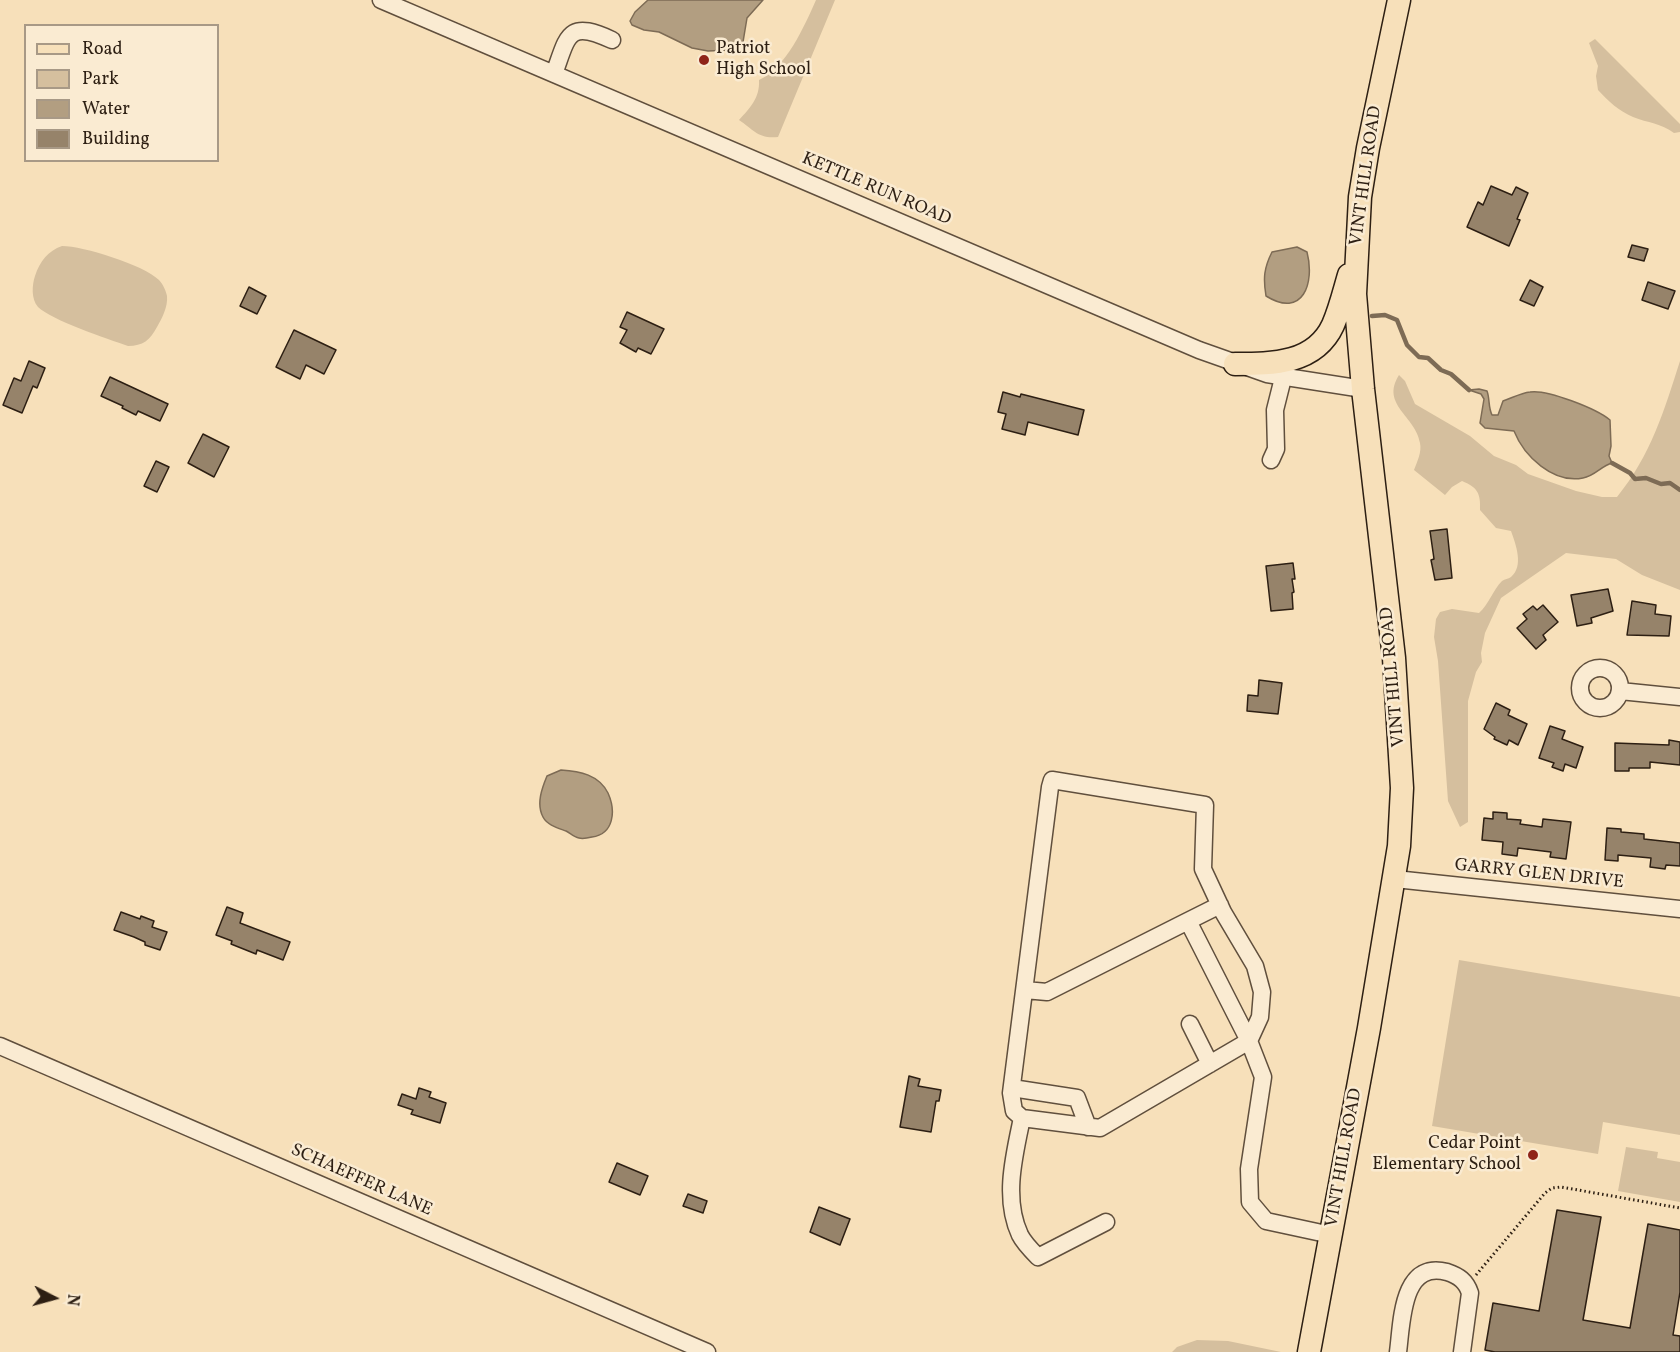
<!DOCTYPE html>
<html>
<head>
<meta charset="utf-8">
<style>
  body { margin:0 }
  #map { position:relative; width:1680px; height:1352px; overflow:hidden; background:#f7e0ba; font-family:Vollkorn,serif }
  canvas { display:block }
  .legend { position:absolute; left:24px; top:24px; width:195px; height:138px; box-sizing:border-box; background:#faebd2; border:2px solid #a89986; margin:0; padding:8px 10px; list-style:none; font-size:18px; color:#2d1f13 }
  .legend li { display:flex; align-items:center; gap:12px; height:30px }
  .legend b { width:30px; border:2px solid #a89986 }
  .north { position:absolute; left:24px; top:1268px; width:60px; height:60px; -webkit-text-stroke:4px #faebd2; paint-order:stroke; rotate:96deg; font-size:16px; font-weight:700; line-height:24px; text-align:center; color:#2d1f13 }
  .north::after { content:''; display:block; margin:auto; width:21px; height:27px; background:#2d1f13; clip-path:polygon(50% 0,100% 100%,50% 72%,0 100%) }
</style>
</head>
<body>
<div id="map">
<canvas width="1680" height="1352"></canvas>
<ul class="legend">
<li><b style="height:8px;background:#f7e0ba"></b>Road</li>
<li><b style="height:16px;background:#d5bf9e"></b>Park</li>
<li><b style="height:16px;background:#b29e81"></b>Water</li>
<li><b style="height:16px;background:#96836a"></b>Building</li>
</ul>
<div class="north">N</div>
</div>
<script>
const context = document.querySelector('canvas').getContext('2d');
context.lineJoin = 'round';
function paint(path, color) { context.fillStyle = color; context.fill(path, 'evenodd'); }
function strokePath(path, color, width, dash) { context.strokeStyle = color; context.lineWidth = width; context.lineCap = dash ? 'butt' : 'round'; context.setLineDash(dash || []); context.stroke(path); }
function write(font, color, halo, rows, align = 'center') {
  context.font = font + ' Vollkorn,serif'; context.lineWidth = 5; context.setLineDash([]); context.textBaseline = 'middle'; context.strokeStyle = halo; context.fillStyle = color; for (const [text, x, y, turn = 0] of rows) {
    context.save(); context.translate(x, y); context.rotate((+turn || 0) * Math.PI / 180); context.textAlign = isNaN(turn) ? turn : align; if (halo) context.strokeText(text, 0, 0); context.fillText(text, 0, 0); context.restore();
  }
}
const green = new Path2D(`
  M816,0H835L778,137C758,139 754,130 739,120C750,108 760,98 759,80C786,68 804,27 816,0Z
  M1595,39L1680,124V132L1674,133C1661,123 1648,123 1633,117C1619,111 1608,101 1598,90L1596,76L1598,66L1589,43Z
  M62,246C83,246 144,265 159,280C163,284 166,291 167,296C168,307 162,318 157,327C150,340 143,346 128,346C108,339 51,320 38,307C31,299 32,285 35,276C40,261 48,251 62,246Z
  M1680,361V590L1642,575L1616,559L1566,553L1501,598L1485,633L1481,653L1482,662L1476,672L1468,701V822L1460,827L1448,801L1438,661L1434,637L1436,619L1440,612L1452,609L1479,613C1489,604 1493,590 1502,581C1505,579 1508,579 1511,577C1524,566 1516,545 1511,531L1496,528L1480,510C1481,493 1477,487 1462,481L1452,487L1445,495L1414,470C1417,462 1422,452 1420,443C1416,416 1380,405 1399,375L1405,381L1415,404L1470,436L1494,456L1516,465L1528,474L1576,491L1602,497H1617C1651,455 1664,411 1680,361Z
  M1459,960L1680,997V1135L1603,1122L1598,1154L1432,1126Z
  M1626,1147L1658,1152L1657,1158L1680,1162V1202L1618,1191Z
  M1197,1340L1228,1341L1281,1352H1172L1177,1347Z`);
const water = new Path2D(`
  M648,0H763L747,18L743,42L739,48L731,50L708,51L692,48L659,32L644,30L632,25L630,21L635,12Z
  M1297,247L1307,252C1315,283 1303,319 1266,296C1263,278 1264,268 1272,252Z
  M1479,389L1487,391C1490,399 1488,407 1492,415H1498L1503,401C1512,398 1521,393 1530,392C1547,389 1597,409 1610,420L1611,446L1609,456L1612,463C1601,466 1595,476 1583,478C1553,484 1524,456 1514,431L1485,428L1480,423L1484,399L1481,394L1469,390Z
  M561,770C580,771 599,775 608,793C616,811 614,834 592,837C588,838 582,839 579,838C574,837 570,833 566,831C558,828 547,825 543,817C536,804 542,788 547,776Z`);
const stream = new Path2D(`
  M1372,316L1385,315L1397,320L1407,345L1419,357L1428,358L1441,370L1451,374L1469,390
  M1612,463L1630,473L1635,479L1646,478L1661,484L1670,483L1680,490`);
const building = new Path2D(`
  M1491,186L1512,195L1516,187L1528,193L1517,219L1520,220L1509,246L1467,227L1478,202L1483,205Z
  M1632,245L1648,249L1644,261L1628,257Z
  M1530,280L1543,287L1534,306L1520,300Z
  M1648,282L1675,291L1668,309L1642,300Z
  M249,287L266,296L257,314L240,306Z
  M627,312L664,329L651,354L638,348L636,352L620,343L627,330L620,327Z
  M294,330L336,350L324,374L306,365L300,379L276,367Z
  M29,361L45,368L37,388L33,386L22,413L3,405L14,378L21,381Z
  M110,377L168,404L160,421L138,411L136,415L122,408L123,406L101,396Z
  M1003,392L1020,397L1021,394L1084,410L1078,435L1028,422L1025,435L1002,429L1006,414L998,412Z
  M203,434L229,447L214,477L188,463Z
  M156,461L169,467L157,492L144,486Z
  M1447,529L1452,578L1435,580L1431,560L1434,559L1430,531Z
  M1293,563L1295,579H1292L1294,592L1292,593L1293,609L1271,611L1266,566Z
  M1608,589L1613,611L1591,618L1592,623L1577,626L1571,595Z
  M1632,601L1656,605L1655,614L1671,616L1669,636L1627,635Z
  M1543,605L1558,622L1543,635L1546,640L1536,649L1517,628L1527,619L1523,614L1533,606L1537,610Z
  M1259,680L1282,683L1278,714L1247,711L1248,695L1258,696Z
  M1496,703L1510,710L1508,715L1527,724L1518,745L1509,740L1507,745L1494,739L1495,737L1484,729Z
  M1550,726L1565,731L1562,739L1583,747L1576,768L1565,764L1563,771L1552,767L1554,763L1539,758Z
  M1669,740L1680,742V765L1650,762V768H1629V771H1615V743L1669,745Z
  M1493,812L1507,813V819L1521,820L1520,824L1542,827L1543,819L1571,822L1566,859L1550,857L1551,852L1518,848L1517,856L1502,854L1503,842L1482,840L1484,818L1493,819Z
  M1607,828L1621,829V832L1644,834V839L1680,843V866L1666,865L1665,869L1650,867L1651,858L1618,855V861L1605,860Z
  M227,907L243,913L240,923L290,942L283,960L257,950L256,954L231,944L232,941L216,935Z
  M121,912L140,919L141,916L154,921L152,927L167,932L160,950L145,945V942L134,937L114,930Z
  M909,1076L920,1079L918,1086L941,1090L939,1101H936L931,1132L900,1127Z
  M419,1088L431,1092L429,1097L446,1103L440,1123L411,1114L413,1110L398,1105L402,1094L416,1099Z
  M617,1163L648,1176L640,1195L609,1182Z
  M688,1194L707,1201L703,1213L683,1206Z
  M819,1207L850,1219L840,1245L810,1232Z
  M1557,1210L1601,1217L1583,1320L1630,1328L1648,1224L1680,1230V1292L1673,1335L1680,1336V1352H1495L1485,1350L1493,1303L1539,1311Z`);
const path = new Path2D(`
  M1476,1275L1545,1193L1552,1188L1561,1187L1680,1208`);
const minor = new Path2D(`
  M381,0L1199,350L1267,374L1363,389
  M554,74C568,36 567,19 612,40
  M1271,460L1276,449L1275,410L1283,378
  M1580 688a20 20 0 1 1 40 0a20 20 0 1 1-40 0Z
  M1620,691L1680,697
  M1395,879L1680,909
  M1188,921L1220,905
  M1190,1024L1210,1064
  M0,1046L707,1352
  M1012,1088L1077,1098L1088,1127
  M1022,1118L1014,1111L1011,1093L1050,787L1052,780L1205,805L1203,869L1223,912L1255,966L1262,992L1260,1017L1249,1041L1188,921L1047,992L1025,990
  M1106,1222L1038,1257C1032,1251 1024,1243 1020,1235C1003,1199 1014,1156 1022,1118L1100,1128L1249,1041L1263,1077L1249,1169L1250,1202L1266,1221L1331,1235
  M1398,1352C1402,1323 1401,1260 1447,1272C1459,1276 1466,1281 1470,1293L1462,1352`);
const major = new Path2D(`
  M1235,364C1273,364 1315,364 1333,325C1340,309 1344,292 1349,275
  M1309,1352L1369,1028L1399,846L1402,788L1394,658L1363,389L1355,294L1360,197L1368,148L1399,0`);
const markers = [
  [704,60,6,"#8f2418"],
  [1533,1155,6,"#8f2418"]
];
const poiNames = [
  ["Patriot",716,50],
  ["High School",716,71],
  ["Cedar Point",1521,1145,"right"],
  ["Elementary School",1521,1166,"right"]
];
const streetNames = [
  ["VINT HILL ROAD",1367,176,-82],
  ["KETTLE RUN ROAD",876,190,23],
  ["VINT HILL ROAD",1394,677,-95],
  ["GARRY GLEN DRIVE",1539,875,6],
  ["VINT HILL ROAD",1345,1158,-80],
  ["SCHAEFFER LANE",361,1181,24]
];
paint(green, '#d5bf9e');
paint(water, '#b29e81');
strokePath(water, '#7d6b55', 1.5);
strokePath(stream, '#7d6b55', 4.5);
paint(building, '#96836a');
strokePath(building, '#2d1f13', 1.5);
strokePath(minor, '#604f3d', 19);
strokePath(major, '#2d1f13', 25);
strokePath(path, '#2d1f13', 3, [1.5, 3]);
strokePath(minor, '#faebd2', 16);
strokePath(major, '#f7e0ba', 22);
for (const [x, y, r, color] of markers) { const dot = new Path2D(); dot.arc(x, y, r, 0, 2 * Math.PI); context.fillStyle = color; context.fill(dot); strokePath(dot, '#faebd2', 2); }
write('18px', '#2d1f13', '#faebd2', poiNames, 'left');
write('18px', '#2d1f13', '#faebd2', streetNames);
</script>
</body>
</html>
